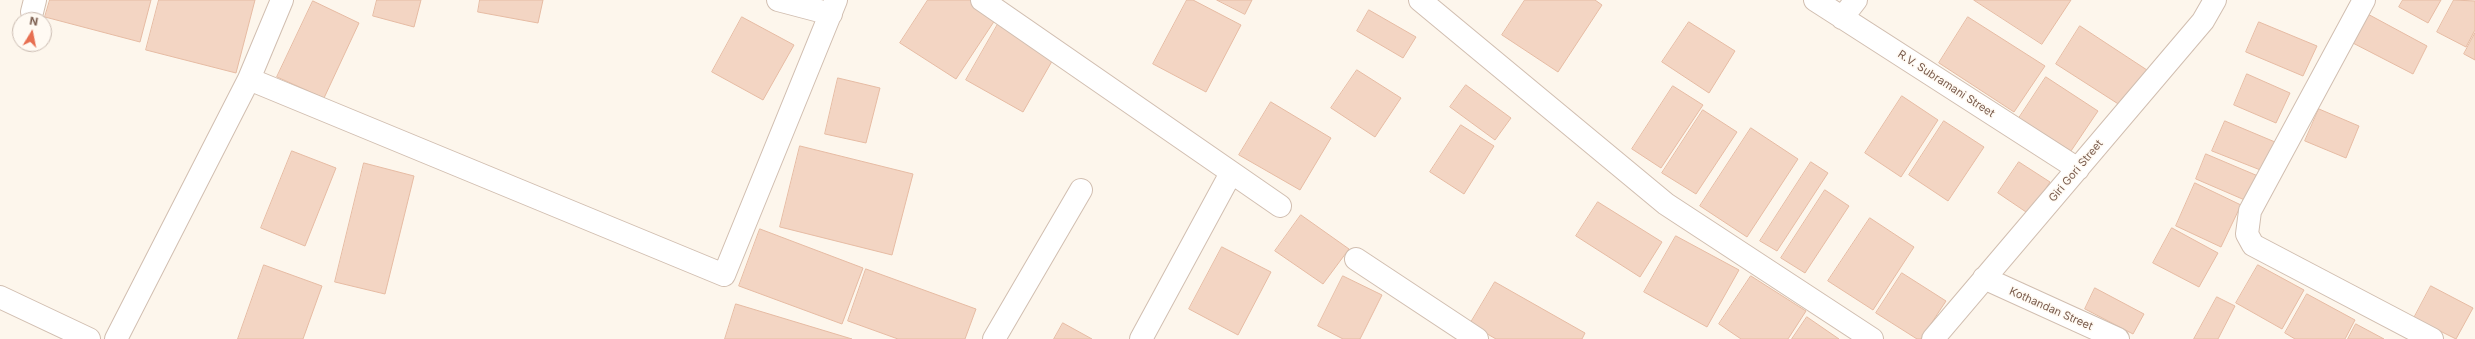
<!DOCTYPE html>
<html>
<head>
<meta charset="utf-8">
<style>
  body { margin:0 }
  #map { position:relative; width:2475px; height:339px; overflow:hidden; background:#fdf6ec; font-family:Inter,sans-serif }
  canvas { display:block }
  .north { position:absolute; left:12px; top:12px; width:40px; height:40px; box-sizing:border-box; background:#fffaf3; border:1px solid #cabbb1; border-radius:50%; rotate:10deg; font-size:11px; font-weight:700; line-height:16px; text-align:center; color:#7a5c4d }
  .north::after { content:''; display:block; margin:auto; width:14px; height:18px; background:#e76f51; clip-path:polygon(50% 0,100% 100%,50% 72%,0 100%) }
</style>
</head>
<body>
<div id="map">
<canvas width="2475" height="339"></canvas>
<div class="north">N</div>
</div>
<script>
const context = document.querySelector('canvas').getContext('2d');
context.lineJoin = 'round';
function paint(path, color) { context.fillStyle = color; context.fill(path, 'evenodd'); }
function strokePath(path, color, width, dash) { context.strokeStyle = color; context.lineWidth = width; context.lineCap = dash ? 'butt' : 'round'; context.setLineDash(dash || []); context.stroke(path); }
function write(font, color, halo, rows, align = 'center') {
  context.font = font + ' Inter,sans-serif'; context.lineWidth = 3; context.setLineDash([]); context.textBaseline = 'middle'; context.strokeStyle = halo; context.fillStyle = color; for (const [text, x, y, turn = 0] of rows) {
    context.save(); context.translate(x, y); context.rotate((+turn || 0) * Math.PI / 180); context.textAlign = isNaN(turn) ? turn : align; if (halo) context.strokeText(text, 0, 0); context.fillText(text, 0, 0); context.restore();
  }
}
const building = new Path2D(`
  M50,0H151L140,42L45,17Z
  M159,0H255L236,73L146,50Z
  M377,0H421L414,27L373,16Z
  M480,0H543L538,23L478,12Z
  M928,0H971L997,17L956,79L900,43Z
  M1187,0H1193L1241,25L1206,92L1153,64Z
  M1217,0H1252L1245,14Z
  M1525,0H1595L1602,5L1558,72L1502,35Z
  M1974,0H2071L2042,44Z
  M2403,0H2441L2428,23L2399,7Z
  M2454,0L2475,1V30L2466,47L2437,32Z
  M313,1L359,23L324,98L277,77Z
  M1369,10L1416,37L1403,58L1357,31Z
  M2364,12L2427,46L2413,74L2349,41Z
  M742,17L794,45L763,100L712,72Z
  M1968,17L2045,66L2014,112L1939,63Z
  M1689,22L1735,51L1709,93L1662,62Z
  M2259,22L2317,46L2303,76L2246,52Z
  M998,24L1055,56L1023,112L966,80Z
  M2080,26L2147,70L2123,107L2056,64Z
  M2475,33V60L2464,54Z
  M1357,70L1401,98L1375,137L1331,108Z
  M2247,74L2290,93L2276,123L2234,105Z
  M2046,77L2098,111L2071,151L2019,118Z
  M838,78L880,88L866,143L825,134Z
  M1466,85L1511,118L1495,140L1450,107Z
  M1673,86L1703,105L1661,168L1632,149Z
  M1902,96L1938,120L1901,177L1865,153Z
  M1271,102L1331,138L1300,190L1239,155Z
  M2319,109L2359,126L2346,158L2305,141Z
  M1703,110L1737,132L1696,194L1662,173Z
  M1944,121L1984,147L1948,201L1909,175Z
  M2225,121L2275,142L2263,171L2212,151Z
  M1461,125L1494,146L1464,194L1430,172Z
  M1751,128L1798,159L1747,237L1700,206Z
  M800,146L913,174L892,255L780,227Z
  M292,151L336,168L305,246L261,228Z
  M2206,154L2258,176L2247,201L2196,179Z
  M1811,162L1828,173L1777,251L1760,241Z
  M2019,162L2050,182L2029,214L1998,193Z
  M364,163L414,176L385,294L335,282Z
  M2195,183L2241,205L2221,247L2176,226Z
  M1825,190L1849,206L1805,273L1781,258Z
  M1598,202L1662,242L1640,277L1576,236Z
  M1301,215L1349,249L1323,284L1275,251Z
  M1870,218L1914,247L1873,310L1828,281Z
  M2172,228L2218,253L2199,287L2153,263Z
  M760,229L863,268L842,324L739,286Z
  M1676,236L1739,270L1707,327L1644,292Z
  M1222,247L1271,272L1238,335L1189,309Z
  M264,265L322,286L303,339H238Z
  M2258,265L2304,290L2282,329L2236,303Z
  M866,269L976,309L965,339H898L848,321Z
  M1902,273L1946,301L1921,339H1917L1876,313Z
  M1343,276L1382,295L1360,339H1343L1318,326Z
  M1751,276L1806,311L1788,339H1741L1719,324Z
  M1495,282L1585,333L1582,339H1496L1470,324Z
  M2431,286L2473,308L2456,339L2414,318Z
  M2095,288L2144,314L2133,334L2085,309Z
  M2307,294L2355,320L2345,339H2295L2285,333Z
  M2217,297L2235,306L2218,339H2194Z
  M736,304L852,339H725Z
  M1807,317L1839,339H1792Z
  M1063,323L1092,339H1054Z
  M2356,324L2384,339H2348Z`);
const street = new Path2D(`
  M778,0L831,14
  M982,0L1280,206
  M1420,0L1666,204L1872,339
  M1815,0L2078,169
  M2364,0L2250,211L2247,234L2253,245L2432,339
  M32,12L35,0
  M1842,18L1856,0
  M249,79L282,0
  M1356,259L1477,339
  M1984,278L2118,339
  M0,297L89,339
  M116,339L249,79L724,275L836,0
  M994,339L1081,190
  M1141,339L1231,173
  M1933,339L2203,21L2215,0`);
const streetNames = [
  ["R.V. Subramani Street",1946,84,33],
  ["Giri Gori Street",2076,171,-50],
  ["Kothandan Street",2051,309,24]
];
paint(building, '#f3d5c3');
strokePath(building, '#e6bba3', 1);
strokePath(street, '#d1beb0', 24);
strokePath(street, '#fff', 22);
write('11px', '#7a5c4d', '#fffaf3', streetNames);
</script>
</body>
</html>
